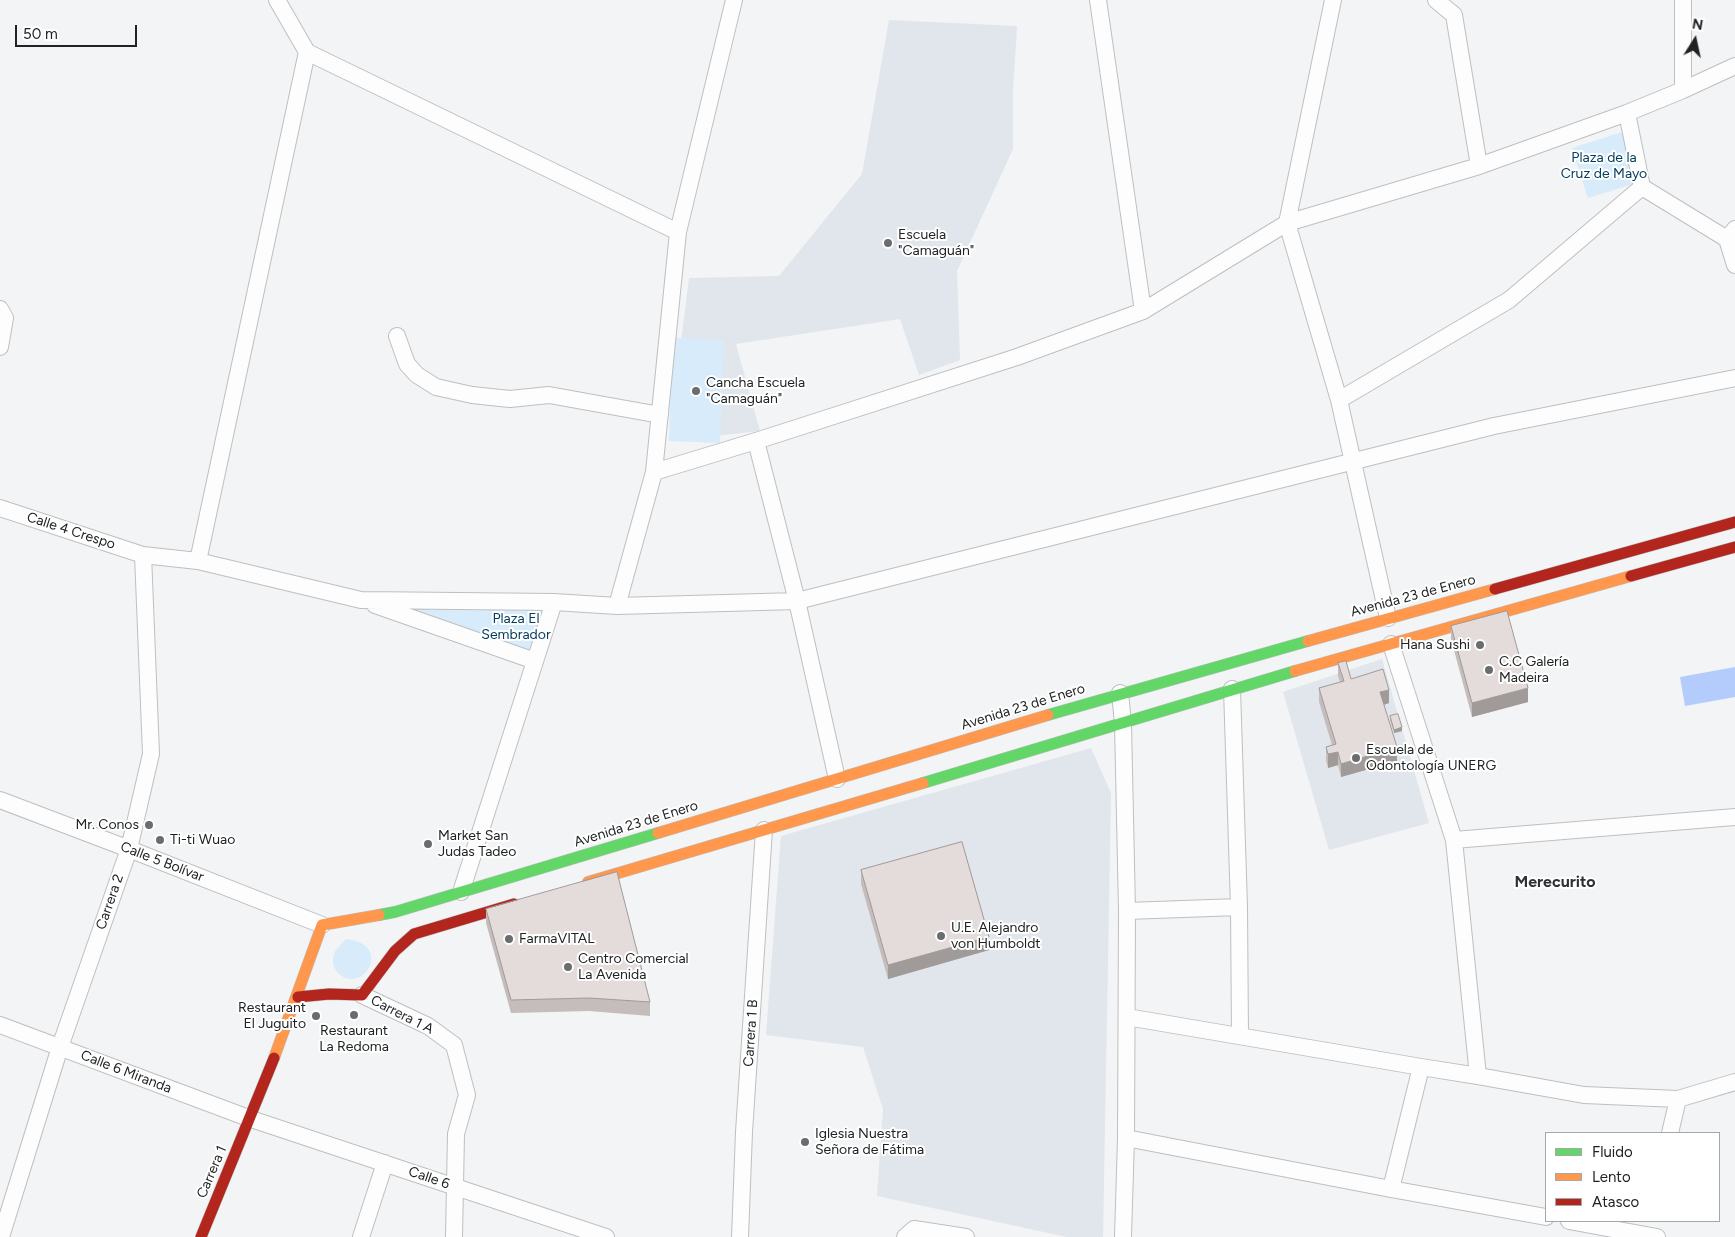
<!DOCTYPE html>
<html>
<head>
<meta charset="utf-8">
<style>
  body { margin:0 }
  #map { position:relative; width:1735px; height:1237px; overflow:hidden; background:#f2f4f6; font-family:Figtree,sans-serif }
  canvas { display:block }
  .legend { position:absolute; left:1545px; top:1132px; width:175px; height:90px; box-sizing:border-box; background:#fff; border:1px solid #a6a7a7; margin:0; padding:6px 9px; list-style:none; font-size:15px; color:#202223 }
  .legend li { display:flex; align-items:center; gap:10px; height:25px }
  .legend b { width:25px; border:1px solid #a6a7a7 }
  .north { position:absolute; left:1670px; top:15px; width:50px; height:50px; -webkit-text-stroke:4px #fff; paint-order:stroke; rotate:10deg; font-size:14px; font-weight:700; line-height:20px; text-align:center; color:#202223 }
  .north::after { content:''; display:block; margin:auto; width:18px; height:22px; background:#202223; clip-path:polygon(50% 0,100% 100%,50% 72%,0 100%) }
  .scale { position:absolute; left:15px; top:25px; width:122px; height:22px; box-sizing:border-box; border:2px solid #202223; border-top:0; padding-left:6px; font-size:15px; line-height:18px; white-space:nowrap; color:#202223; -webkit-text-stroke:4px #fff; paint-order:stroke }
</style>
</head>
<body>
<div id="map">
<canvas width="1735" height="1237"></canvas>
<ul class="legend">
<li><b style="height:6px;background:#63d668"></b>Fluido</li>
<li><b style="height:6px;background:#ff974d"></b>Lento</li>
<li><b style="height:6px;background:#b3261e"></b>Atasco</li>
</ul>
<div class="north">N</div>
<div class="scale">50 m</div>
</div>
<script>
const context = document.querySelector('canvas').getContext('2d');
context.lineJoin = 'round';
function paint(path, color) { context.fillStyle = color; context.fill(path, 'evenodd'); }
function strokePath(path, color, width, dash) { context.strokeStyle = color; context.lineWidth = width; context.lineCap = dash ? 'butt' : 'round'; context.setLineDash(dash || []); context.stroke(path); }
function write(font, color, halo, rows, align = 'center') {
  context.font = font + ' Figtree,sans-serif'; context.lineWidth = 4; context.setLineDash([]); context.textBaseline = 'middle'; context.strokeStyle = halo; context.fillStyle = color; for (const [text, x, y, turn = 0] of rows) {
    context.save(); context.translate(x, y); context.rotate((+turn || 0) * Math.PI / 180); context.textAlign = isNaN(turn) ? turn : align; if (halo) context.strokeText(text, 0, 0); context.fillText(text, 0, 0); context.restore();
  }
}
const built = new Path2D(`
  M889,20L1017,26L1013,91V149L957,271L960,360L919,375L900,319L736,344L760,431L669,441L689,278L779,276L862,174Z
  M1382,659L1429,823L1329,850L1283,692Z
  M1091,748L1111,793L1103,1237H1067L877,1196L883,1109L863,1047L766,1035L781,836Z`);
const green = new Path2D(`
  M1625,131L1633,184L1588,198L1572,148Z
  M672,338L724,340L720,443L669,441Z
  M397,604L543,608L529,654Z
  M346,939C395,944 362,997 338,973C332,966 332,959 335,951Z`);
const water = new Path2D(`
  M1735,667V697L1685,706L1680,677Z`);
const street = new Path2D(`
  M277,0L307,52L678,232
  M1098,0L1143,311
  M1333,0L1287,223L1339,400L1388,618
  M1436,0L1454,15L1479,166
  M1683,0V90
  M1627,113L1642,187L1727,239
  M1735,229L1727,239L1735,265
  M0,309L5,318L0,347
  M397,336L407,364L417,375L436,387L472,395L510,399L549,395L660,415
  M1339,400L1509,300L1642,187
  M756,441L797,601L837,779
  M654,472L756,441L1017,357L1143,311L1287,223L1479,166L1627,113L1683,90L1735,66
  M0,508L143,555L198,561L361,600L554,602L617,606L797,601L1494,426L1735,378
  M198,561L307,52
  M375,605L535,661
  M617,606L654,472L678,232L734,0
  M1391,644L1454,840L1478,1076
  M1232,689L1239,907L1240,1036
  M1120,693L1123,723L1127,911L1126,1138L1123,1237
  M0,800L129,849L322,925
  M1454,840L1735,817
  M461,892L554,602
  M1127,911L1239,907
  M362,995L428,1026L454,1045L467,1095L456,1134L454,1237
  M1127,1017L1421,1067L1478,1076L1584,1095L1678,1099L1735,1082
  M0,1025L251,1119L606,1237
  M1670,1133L1678,1099
  M1126,1138L1391,1189L1546,1217
  M1391,1189L1421,1067
  M1569,1221L1657,1237
  M1,1237L60,1047L129,849L151,754L143,555
  M361,1237L385,1163
  M740,1237L744,1132L764,830
  M905,1237L914,1229L966,1237`);
const fast = new Path2D(`
  M1048,715L1308,641
  M923,783L1295,671
  M379,915L395,912L658,833`);
const slow = new Path2D(`
  M1308,641L1495,589
  M1295,671L1631,576
  M658,833L1048,715
  M588,882L923,783
  M274,1058L322,925L379,915`);
const jam = new Path2D(`
  M1631,576L1735,547
  M1495,589L1735,522
  M298,997L329,994L362,995L395,951L414,934L514,904
  M201,1237L274,1058`);
const wall = new Path2D(`
  M1451,626L1528,702L1472,717L1451,639Z
  M1338,663L1351,679L1389,703L1384,705L1397,761L1341,777L1338,765L1328,768L1326,761V747L1332,745L1319,702V688L1340,682L1338,676Z
  M1390,716L1402,731L1394,733L1390,720Z
  M861,870L989,950L888,979L861,884Z
  M486,909L650,1002V1016L589,1011L511,1013L486,923Z`);
const shadedWall = new Path2D(`
  M1528,688V702L1472,717V703Z
  M1389,690V703L1380,706V692Z
  M1402,727V731L1394,733V730Z
  M1397,747V761L1341,777V764Z
  M1338,752V765L1328,768V754Z
  M989,937V950L888,979V965Z`);
const building = new Path2D(`
  M1507,611L1528,688L1472,703L1451,626Z
  M1346,661L1351,679L1383,669L1389,690L1380,692L1397,747L1341,764L1338,752L1328,754L1326,747L1336,744L1319,688L1344,681L1338,663Z
  M1398,714L1402,727L1394,730L1390,716Z
  M962,842L989,937L888,965L861,870Z
  M617,872L650,1002L589,998L511,1000L486,909Z`);
const markers = [
  [888,243,5,"#6a6c6d"],
  [696,391,5,"#6a6c6d"],
  [1480,645,5,"#6a6c6d"],
  [1489,670,5,"#6a6c6d"],
  [1356,758,5,"#6a6c6d"],
  [149,825,5,"#6a6c6d"],
  [160,840,5,"#6a6c6d"],
  [428,844,5,"#6a6c6d"],
  [941,936,5,"#6a6c6d"],
  [509,939,5,"#6a6c6d"],
  [568,967,5,"#6a6c6d"],
  [354,1015,5,"#6a6c6d"],
  [316,1016,5,"#6a6c6d"],
  [805,1142,5,"#6a6c6d"]
];
const parkNames = [
  ["Plaza de la",1604,158],
  ["Cruz de Mayo",1604,174],
  ["Plaza El",516,619],
  ["Sembrador",516,635]
];
const poiNames = [
  ["Escuela",898,235],
  ["\"Camaguán\"",898,251],
  ["Cancha Escuela",706,383],
  ["\"Camaguán\"",706,399],
  ["Hana Sushi",1470,645,"right"],
  ["C.C Galería",1499,662],
  ["Madeira",1499,678],
  ["Escuela de",1366,750],
  ["Odontología UNERG",1366,766],
  ["Mr. Conos",139,825,"right"],
  ["Market San",438,836],
  ["Judas Tadeo",438,852],
  ["Ti-ti Wuao",170,840],
  ["U.E. Alejandro",951,928],
  ["von Humboldt",951,944],
  ["FarmaVITAL",519,939],
  ["Centro Comercial",578,959],
  ["La Avenida",578,975],
  ["Restaurant",306,1008,"right"],
  ["El Juguito",306,1024,"right"],
  ["Restaurant",354,1031,"center"],
  ["La Redoma",354,1047,"center"],
  ["Iglesia Nuestra",815,1134],
  ["Señora de Fátima",815,1150]
];
const streetNames = [
  ["Calle 4 Crespo",71,531,18],
  ["Avenida 23 de Enero",1413,596,-15],
  ["Avenida 23 de Enero",1023,707,-17],
  ["Avenida 23 de Enero",636,824,-17],
  ["Calle 5 Bolívar",162,862,21],
  ["Carrera 2",110,902,-71],
  ["Carrera 1 A",402,1015,27],
  ["Carrera 1 B",751,1033,-86],
  ["Calle 6 Miranda",126,1072,21],
  ["Carrera 1",212,1172,-67],
  ["Calle 6",429,1178,19]
];
const quarterNames = [
  ["Merecurito",1555,882]
];
paint(built, '#e0e6ec');
paint(green, '#d7ebfa');
paint(water, '#b3ccfc');
strokePath(street, '#bebfc1', 18);
strokePath(fast, '#bebfc1', 12);
strokePath(slow, '#bebfc1', 12);
strokePath(jam, '#bebfc1', 12);
strokePath(street, '#fdfdfe', 16);
strokePath(fast, '#63d668', 11);
strokePath(slow, '#ff974d', 11);
strokePath(jam, '#b3261e', 11);
paint(wall, '#c4bdbb');
paint(shadedWall, '#a09a99');
paint(building, '#e4dcda');
strokePath(building, '#a09a99', 1);
for (const [x, y, r, color] of markers) { const dot = new Path2D(); dot.arc(x, y, r, 0, 2 * Math.PI); context.fillStyle = color; context.fill(dot); strokePath(dot, '#fff', 2); }
write('14px', '#033e60', '#fff', parkNames);
write('14px', '#202223', '#fff', poiNames, 'left');
write('14px', '#202223', '#fff', streetNames);
write('bold 16px', '#2e3234', '#fff', quarterNames);
</script>
</body>
</html>
